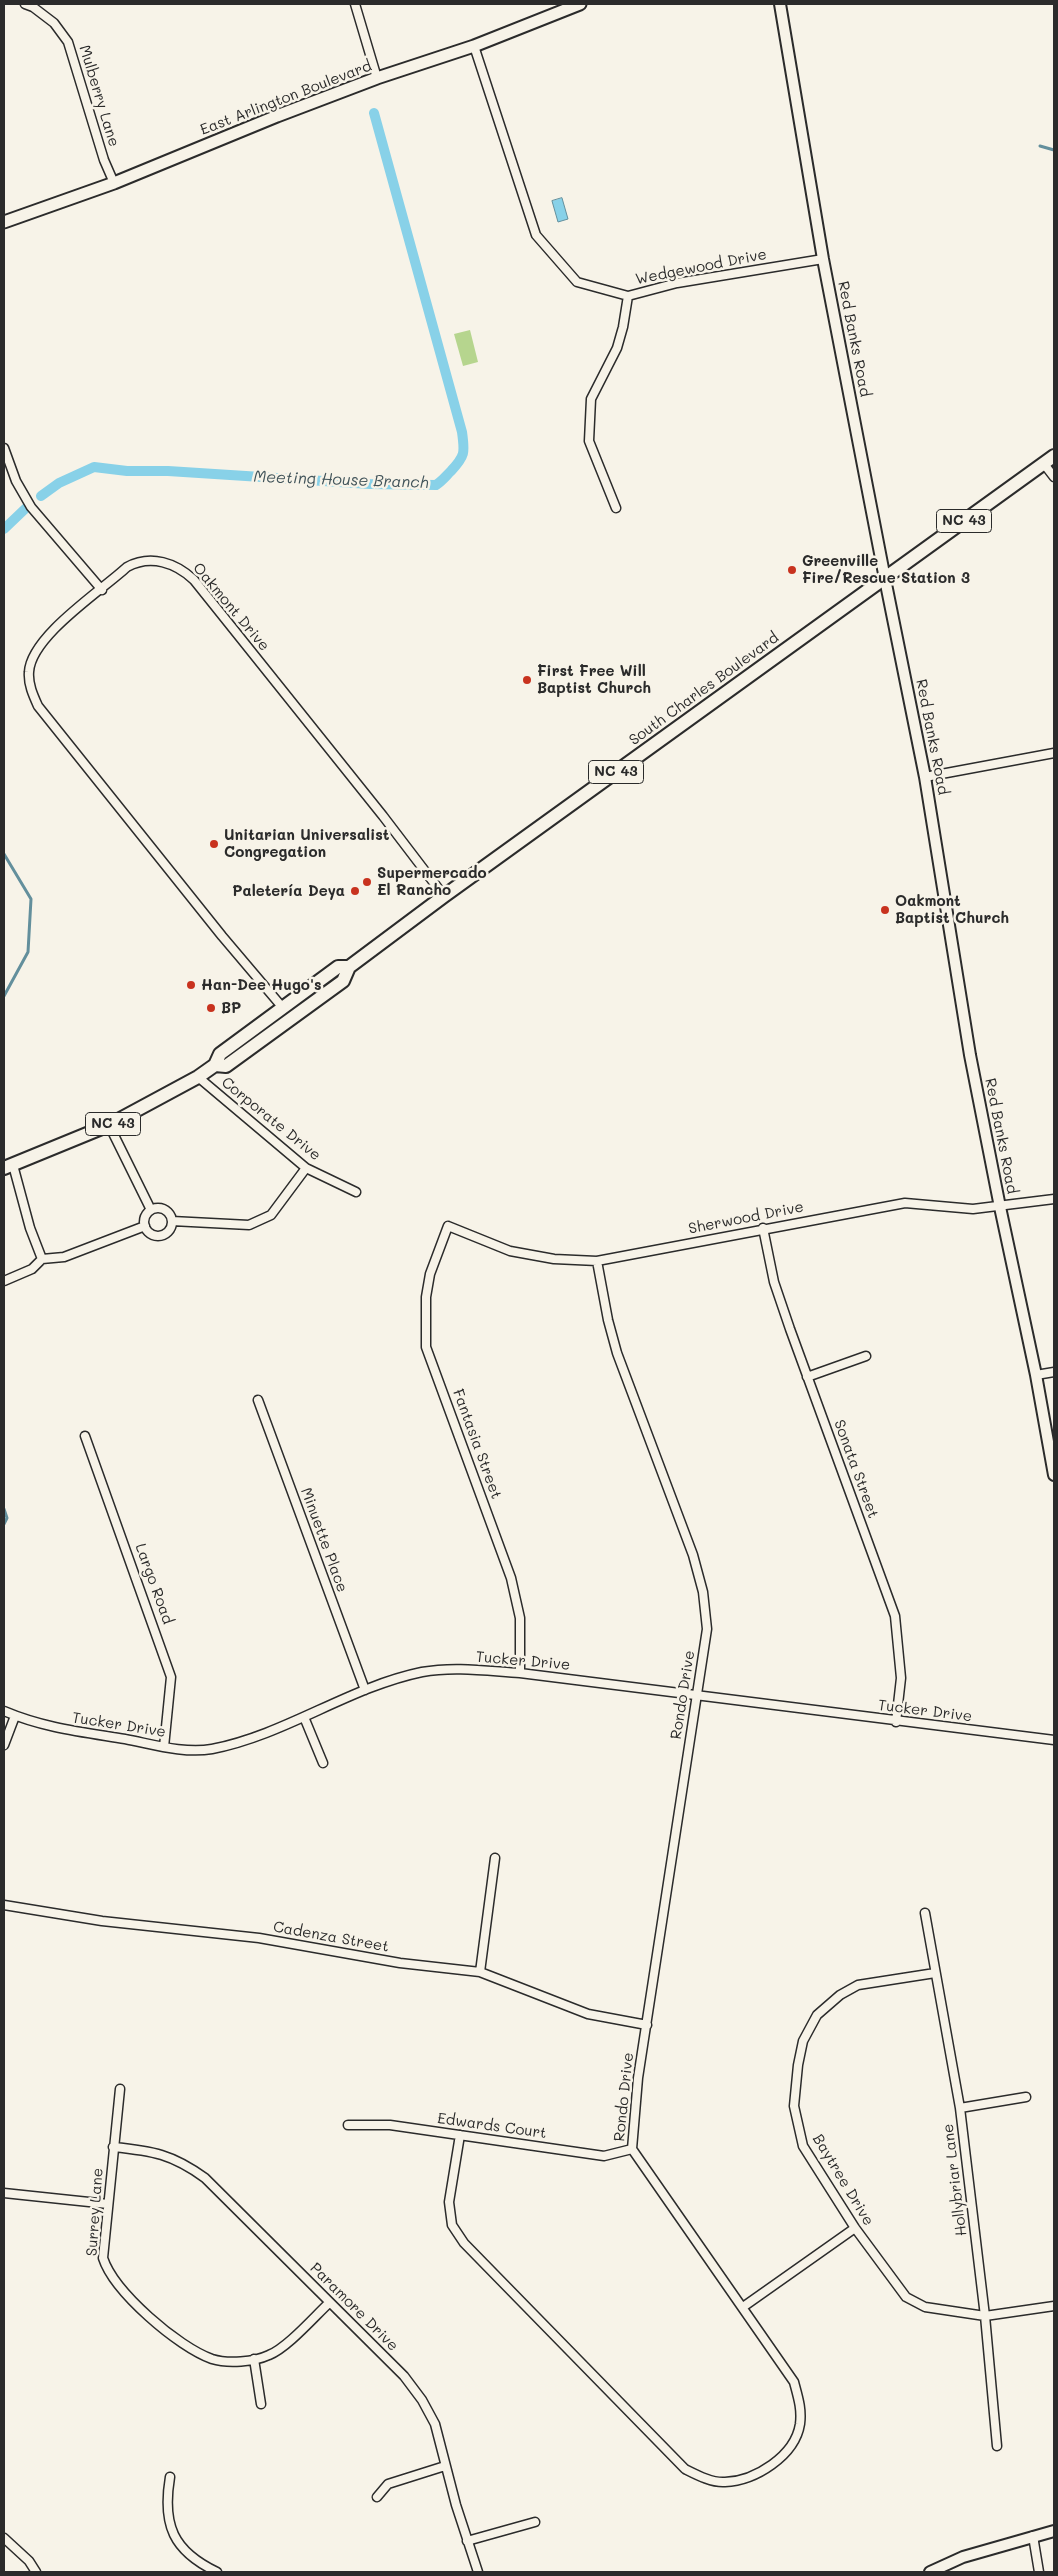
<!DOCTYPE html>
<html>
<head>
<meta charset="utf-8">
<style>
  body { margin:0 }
  #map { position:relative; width:1058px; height:2576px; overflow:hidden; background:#f7f3e8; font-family:Mali,sans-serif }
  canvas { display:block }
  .frame { position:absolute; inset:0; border:5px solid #2b2b2b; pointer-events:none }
</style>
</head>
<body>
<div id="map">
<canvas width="1058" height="2576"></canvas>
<div class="frame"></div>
</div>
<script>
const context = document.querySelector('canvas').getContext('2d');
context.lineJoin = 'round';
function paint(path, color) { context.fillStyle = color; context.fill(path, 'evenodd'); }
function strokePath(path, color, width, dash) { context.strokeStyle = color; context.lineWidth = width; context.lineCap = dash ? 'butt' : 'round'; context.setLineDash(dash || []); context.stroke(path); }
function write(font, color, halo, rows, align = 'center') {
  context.font = font + ' Mali,sans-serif'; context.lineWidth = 5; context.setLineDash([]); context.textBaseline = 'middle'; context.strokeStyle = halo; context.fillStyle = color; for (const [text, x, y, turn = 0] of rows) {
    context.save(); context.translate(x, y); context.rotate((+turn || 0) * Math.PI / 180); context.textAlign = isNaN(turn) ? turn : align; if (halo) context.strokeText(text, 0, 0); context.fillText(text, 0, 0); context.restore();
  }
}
const green = new Path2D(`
  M470,330L478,362L463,366L454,334Z`);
const water = new Path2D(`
  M562,198L568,219L558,222L552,201Z`);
const stream = new Path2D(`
  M1040,146L1054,150
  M4,854L31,899L28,952L4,996
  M4,1509L7,1518L4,1524`);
const canal = new Path2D(`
  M41,496L59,483L94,467L127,471H168L370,484L436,485C442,481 445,477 451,471C465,456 465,453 462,432L374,113
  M4,529L26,508`);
const minor = new Path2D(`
  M25,4L33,7L54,23L68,42L104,160L114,183
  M355,4L377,78
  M474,46L536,235L577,282L628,296L677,283L823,259
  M4,448L16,481L31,507L102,590
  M1044,464L1054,477
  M616,508L589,441L591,399L617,348L623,327L628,296
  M925,777L1054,753
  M283,1008L222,936L38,706C33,695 28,684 29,672C31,636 101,591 127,567C151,554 176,563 194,580L383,816L444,896
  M198,1077L306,1168L356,1192
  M109,1125L151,1210
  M13,1165L30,1228L42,1259
  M144 1222a14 14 0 1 1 28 0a14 14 0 1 1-28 0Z
  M172,1221L249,1225L271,1215L306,1168
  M763,1228L774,1282L790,1329L895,1616L901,1678L896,1722
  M42,1259L64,1257L145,1226
  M4,1281L32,1269L42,1259
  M1036,1375L1054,1372
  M807,1377L866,1356
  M258,1400L365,1690
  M85,1436L171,1677L164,1747
  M520,1673V1618L511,1578L426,1347V1297L430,1274L448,1226L510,1251L554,1259L597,1261L905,1203L973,1209L1054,1199
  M4,1711C44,1728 82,1732 125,1739C152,1744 184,1754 212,1749C285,1735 349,1687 422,1672C454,1666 488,1671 520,1673L1054,1740
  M304,1717L323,1763
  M4,1745L15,1716
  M4,1905L102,1921L259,1938L400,1963L480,1972L588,2014L647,2025
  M925,1913L960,2108L985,2316L997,2446
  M480,1972L495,1858
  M935,1973L858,1985L840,1995L817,2015L803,2041L798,2065L794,2106L803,2146L855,2228L906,2297L925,2307L985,2316L1054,2306
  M120,2089L103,2258C114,2292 178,2347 212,2359C228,2364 254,2362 269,2355C287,2348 314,2317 329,2303
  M960,2108L1026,2097
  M348,2125H390L604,2156L632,2149
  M460,2135L449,2202L452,2225L464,2243L685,2469C697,2475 712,2483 725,2482C755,2481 795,2456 800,2424C802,2409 798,2397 794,2382L632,2149L638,2078L707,1629L703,1592L693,1555L617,1353L608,1320L597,1261
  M113,2147C153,2151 172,2154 205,2178L404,2376L422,2400L435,2424L456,2505L478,2572
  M4,2193L108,2204
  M743,2307L855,2228
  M254,2359L261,2404
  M170,2477C162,2525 173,2551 217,2572
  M377,2497L388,2484L445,2466
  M1033,2536L1039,2572
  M4,2538L29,2561L36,2572
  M467,2541L535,2522`);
const tertiary = new Path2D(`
  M780,4L823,259L885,579L925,777L970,1055L1000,1207L1036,1375L1054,1475
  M930,2572L963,2557L1054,2531`);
const secondary = new Path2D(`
  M4,222L114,183L277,116L377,78L474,46L580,4`);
const primary = new Path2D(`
  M215,1065L226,1066L343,981L349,967L444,896L1054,456
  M4,1168L109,1125L198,1077L215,1065L220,1054L338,967H349`);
const markers = [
  [792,570,5,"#c8321e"],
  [527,680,5,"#c8321e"],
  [214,844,5,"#c8321e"],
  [367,882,5,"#c8321e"],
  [355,891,5,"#c8321e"],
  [885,910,5,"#c8321e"],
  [191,985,5,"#c8321e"],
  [211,1008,5,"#c8321e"]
];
const shields = [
  [964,521,55],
  [616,772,55],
  [113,1124,55]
];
const shieldNames = [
  ["NC 43",964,521],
  ["NC 43",616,772],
  ["NC 43",113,1124]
];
const streetNames = [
  ["Mulberry Lane",99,96,73],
  ["East Arlington Boulevard",286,98,-21],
  ["Wedgewood Drive",701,267,-11],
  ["Red Banks Road",854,339,79],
  ["Oakmont Drive",231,607,50],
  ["South Charles Boulevard",704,689,-36],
  ["Red Banks Road",932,737,79],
  ["Corporate Drive",271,1119,39],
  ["Red Banks Road",1001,1136,79],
  ["Sherwood Drive",746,1218,-11],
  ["Fantasia Street",477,1444,70],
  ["Sonata Street",856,1469,70],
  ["Minuette Place",324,1540,70],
  ["Largo Road",154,1584,70],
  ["Tucker Drive",523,1661,5],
  ["Rondo Drive",683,1695,-81],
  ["Tucker Drive",925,1711,7],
  ["Tucker Drive",119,1725,9],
  ["Cadenza Street",331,1937,10],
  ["Rondo Drive",624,2097,-84],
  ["Edwards Court",492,2126,8],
  ["Baytree Drive",843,2180,59],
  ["Hollybriar Lane",955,2180,-97],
  ["Surrey Lane",95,2212,-86],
  ["Paramore Drive",354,2307,45]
];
const poiNames = [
  ["Greenville",802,561],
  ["Fire/Rescue Station 3",802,578],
  ["First Free Will",537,671],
  ["Baptist Church",537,688],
  ["Unitarian Universalist",224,835],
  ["Congregation",224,852],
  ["Supermercado",377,873],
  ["El Rancho",377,890],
  ["Paletería Deya",345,891,"right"],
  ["Oakmont",895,901],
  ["Baptist Church",895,918],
  ["Han-Dee Hugo's",201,985],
  ["BP",221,1008]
];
const waterNames = [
  ["Meeting House Branch",341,480,2]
];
paint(green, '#b6d58e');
paint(water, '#88d1e8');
strokePath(water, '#638f9c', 1);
strokePath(stream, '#638f9c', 3);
strokePath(canal, '#88d1e8', 10);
strokePath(minor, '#2b2b2b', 11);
strokePath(tertiary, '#2b2b2b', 14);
strokePath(secondary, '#2b2b2b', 15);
strokePath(primary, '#2b2b2b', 16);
strokePath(minor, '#f7f3e8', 8);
strokePath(tertiary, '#f7f3e8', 10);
strokePath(secondary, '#f7f3e8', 11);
strokePath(primary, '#f7f3e8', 12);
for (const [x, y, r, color] of markers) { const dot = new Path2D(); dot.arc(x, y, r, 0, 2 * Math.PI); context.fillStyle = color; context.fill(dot); strokePath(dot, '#f7f3e8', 2); }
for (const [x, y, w] of shields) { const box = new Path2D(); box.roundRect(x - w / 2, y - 11.5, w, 23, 4); context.fillStyle = '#f7f3e8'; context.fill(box); strokePath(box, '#2b2b2b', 1); }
write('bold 14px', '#2b2b2b', null, shieldNames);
write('15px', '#2b2b2b', '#f7f3e8', streetNames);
write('bold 15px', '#2b2b2b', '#f7f3e8', poiNames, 'left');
write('italic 16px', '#42545a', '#f7f3e8', waterNames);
</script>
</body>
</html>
